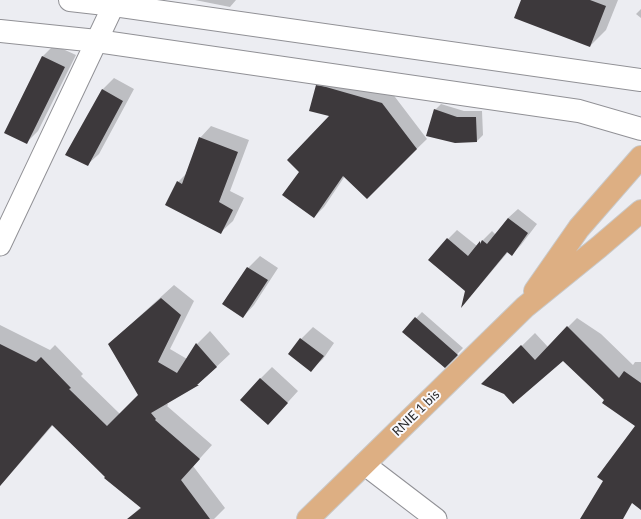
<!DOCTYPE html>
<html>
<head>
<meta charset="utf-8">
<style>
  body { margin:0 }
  canvas { display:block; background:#ecedf2 }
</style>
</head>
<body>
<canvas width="641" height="519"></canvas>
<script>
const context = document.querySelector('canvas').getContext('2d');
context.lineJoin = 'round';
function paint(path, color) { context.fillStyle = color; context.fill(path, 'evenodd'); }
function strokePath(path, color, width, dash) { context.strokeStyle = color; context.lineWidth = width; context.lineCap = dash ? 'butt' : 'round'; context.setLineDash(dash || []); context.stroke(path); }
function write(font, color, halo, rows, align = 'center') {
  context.font = font + ' Lato,sans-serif'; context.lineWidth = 4; context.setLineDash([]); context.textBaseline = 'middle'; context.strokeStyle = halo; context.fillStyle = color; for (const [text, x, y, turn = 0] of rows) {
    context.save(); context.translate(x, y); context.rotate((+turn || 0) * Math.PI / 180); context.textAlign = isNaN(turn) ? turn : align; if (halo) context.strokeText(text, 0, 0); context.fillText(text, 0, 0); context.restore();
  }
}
const shadow = new Path2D(`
  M195,0H236L230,7Z
  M522,0H618L606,30L590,46Z
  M641,9V18L636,14Z
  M54,45L76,55L38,131L27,142L6,132L43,56Z
  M327,76L392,93L427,139L367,197L345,176L324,207L314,217L300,171L331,115L317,86Z
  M114,78L134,89L99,154L87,165L102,90Z
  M441,104L464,111H482L483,135L477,141L435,110Z
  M211,126L249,140L230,191L244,198L233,221L221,232L178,182L186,174L200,138Z
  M518,209L537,224L521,245L512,254L508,252L470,297L448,239L457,230L477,246L492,231L496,235L508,218Z
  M260,256L278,268L254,305L243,317L248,268Z
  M174,285L194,301L170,349L187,359L197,344L210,331L230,354L198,384L167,403L168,405L167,406L212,445L193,466L225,508L214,519H128L141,507L106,477L53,425L0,486V325L50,350L55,345L83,374L81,376L120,414L139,395L109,344Z
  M422,312L463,348L445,367L403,332Z
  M577,318L601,334L633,365L635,362H641V509L636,426L605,400L563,360L504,393L483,384L535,333L548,347Z
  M313,327L334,343L323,359L311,370L301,339Z
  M272,367L298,391L279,412L260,379Z`);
const building = new Path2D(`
  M521,0H590L606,6L590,47L514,18Z
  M42,56L65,67L27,144L4,133Z
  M316,85L326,87L382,103L417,149L367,199L343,176L314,218L282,195L299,172L287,160L329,116L309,111Z
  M102,89L123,101L88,166L65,155Z
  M434,109L457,117H476L477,142L455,143L426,136Z
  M199,137L238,152L219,202L233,210L221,234L165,205L177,181L182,184Z
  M508,218L528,233L512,256L507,252L461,308L465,291L428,260L447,238L468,256L480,241V244L482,240L487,244Z
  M247,267L268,280L243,318L222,304Z
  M161,298L181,315L158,362L177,373L196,343L217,367L197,385H199L151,413L156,419L155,420L200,459L181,480L210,519H127L141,508L104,478L105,477L52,425L0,486V344L36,362L41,357L71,388L69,389L107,426L138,395L108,344Z
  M415,317L458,355L445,368L402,332Z
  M567,326L619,378L624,371L641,383V510L632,503L623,519H580L603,481L597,477L635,426L602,403L604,400L563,361L513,404L504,394L481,384L521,345L535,360Z
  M300,338L324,356L311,372L288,354Z
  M260,378L288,403L268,425L240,400Z`);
const minor = new Path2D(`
  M0,245L116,0
  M364,464L436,519`);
const tertiary = new Path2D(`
  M70,0L114,5L641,80
  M0,31L97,41L579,111L641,129`);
const primary = new Path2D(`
  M535,291L579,228L641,157
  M308,519L525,307L599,247L641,211`);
const streetNames = [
  ["RNIE 1 bis",416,413,-44]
];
paint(shadow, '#0003');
paint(building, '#3d393c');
strokePath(minor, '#919196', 23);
strokePath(tertiary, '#919196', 24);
strokePath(primary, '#c9c9c9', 24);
strokePath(minor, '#fff', 21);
strokePath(tertiary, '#fff', 22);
strokePath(primary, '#ddaf83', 22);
write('13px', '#2e2e30', '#fafafe', streetNames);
</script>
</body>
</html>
